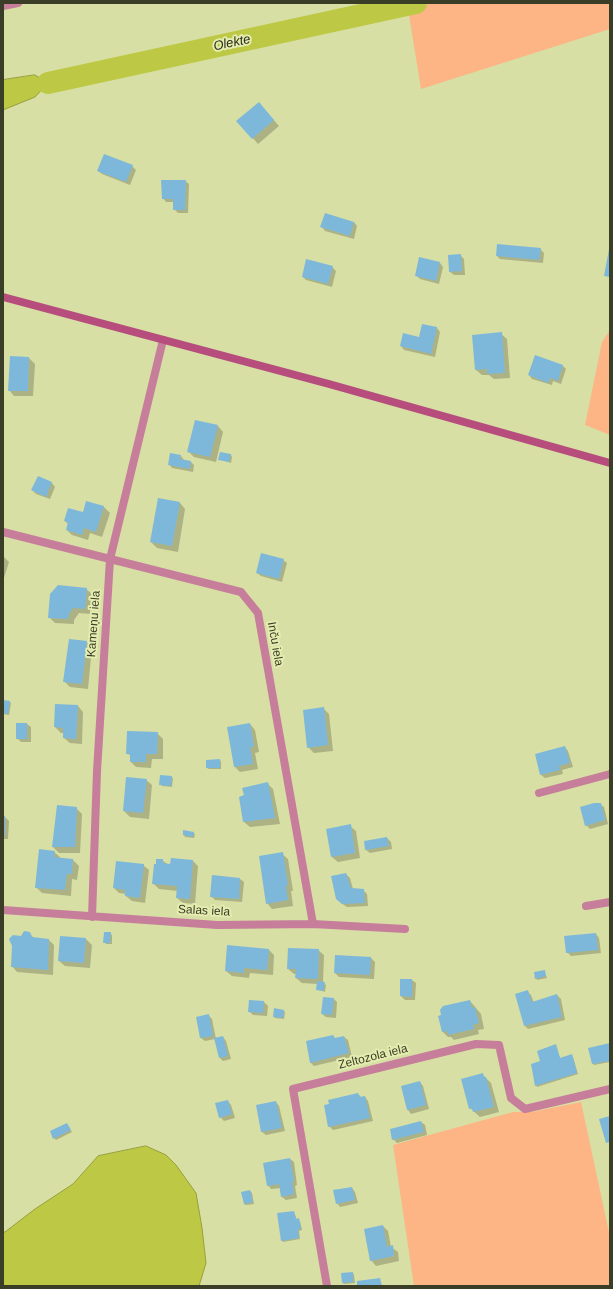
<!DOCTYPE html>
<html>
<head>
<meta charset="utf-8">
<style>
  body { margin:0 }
  #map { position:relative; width:613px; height:1289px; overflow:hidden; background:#d7dfa4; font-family:Helvetica,sans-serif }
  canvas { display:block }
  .frame { position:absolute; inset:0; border:4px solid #3b3e26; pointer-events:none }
</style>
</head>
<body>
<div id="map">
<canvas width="613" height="1289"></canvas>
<div class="frame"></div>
</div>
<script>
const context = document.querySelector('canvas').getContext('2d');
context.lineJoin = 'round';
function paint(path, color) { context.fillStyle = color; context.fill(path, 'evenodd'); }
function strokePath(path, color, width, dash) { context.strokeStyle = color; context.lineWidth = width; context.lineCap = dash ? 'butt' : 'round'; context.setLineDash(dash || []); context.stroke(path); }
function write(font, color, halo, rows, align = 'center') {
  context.font = font + ' Helvetica,sans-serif'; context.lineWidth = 4; context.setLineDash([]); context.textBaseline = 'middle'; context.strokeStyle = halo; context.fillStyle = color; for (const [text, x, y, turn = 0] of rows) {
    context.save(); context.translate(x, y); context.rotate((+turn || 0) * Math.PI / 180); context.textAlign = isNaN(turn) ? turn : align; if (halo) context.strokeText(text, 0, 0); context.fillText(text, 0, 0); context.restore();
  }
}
const green = new Path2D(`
  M433,3H610V29L421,89L408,9Z
  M610,330V435L585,425L602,342Z
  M581,1102L610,1237V1286H414L393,1145L513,1112H532Z`);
const water = new Path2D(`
  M35,75L48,83L35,97L3,110V80Z
  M146,1146L166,1155L176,1165L196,1193L202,1228L206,1263L199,1286H3V1232H5L35,1209L73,1184L98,1156Z`);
const shadow = new Path2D(`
  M264,109L279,126L258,144L238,121Z
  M132,166L136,170L130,185L102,174L98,171Z
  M185,181L189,184L188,213H178L174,209V202H166L163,198Z
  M354,222L357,226L354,239L325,231L322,227Z
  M540,249L544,253L543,263L500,259L497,256Z
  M460,255L464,259L465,275H454L450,272Z
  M440,263L443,267L439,284L420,279L416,275Z
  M332,267L336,271L332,287L306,280L303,277Z
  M437,328L440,332L435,357L404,350L401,346L420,338Z
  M501,334L507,339L510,378L494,379L489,375H482L476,370Z
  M536,356L563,366L566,369L561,384L553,381L552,385L532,379L529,375Z
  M29,358L35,364L33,396H14L9,390Z
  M218,426L223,432L216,462L194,457L188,451Z
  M231,455L232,457L231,463L219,459Z
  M181,456L184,460L191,462L194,465L193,472L172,468L169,464Z
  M52,483L55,487L50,499L36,494L32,490Z
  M159,499L180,503L185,509L178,552L157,548L151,542Z
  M87,502L104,507L110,513L102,537L90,533L88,540L72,535L67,530L68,524L65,521L83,514Z
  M3,556L9,562L3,581Z
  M283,560L287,563L282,582L261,576L257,573Z
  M86,589L92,594L90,614L79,613L74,620V624L55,623L49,617Z
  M86,642L92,647L88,689L70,687L64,681Z
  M3,701L9,702L11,703L9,715L3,714Z
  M78,706L83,712L82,744L70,743L64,738V733H61L55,727Z
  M323,708L329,714L333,751L314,753L308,747Z
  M27,724L31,727V742H21L17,738Z
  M250,724L255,730L259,752L255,753L258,769L240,772L235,767Z
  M157,733L163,739V759H152L151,768L136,767L131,762V756L127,753Z
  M565,747L568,751L573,767L562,770L563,774L545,778L541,775Z
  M220,760L221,762V769H209L207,768Z
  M171,777L173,778L172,787L162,786L160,784Z
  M127,778L146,780L152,785L149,819L130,817L124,811Z
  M267,783L273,789L280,824L250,827L244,822L245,796Z
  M600,804L604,807L608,824L590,829L586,825Z
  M76,808L82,814L80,853H59L53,847Z
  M3,817H5L9,821L8,839H3Z
  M350,826L356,831L360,858L338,862L332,857Z
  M193,833L195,834L194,838L185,837L184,835Z
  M387,838L391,842L392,849L370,853L366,850Z
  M54,852L60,857V859L73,860L79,866L77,880L72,879L71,896L42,893L36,887Z
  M282,854L288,859L293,891H291L293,906L272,909L267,903Z
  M162,860L167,864L171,865L193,861L198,866L195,904L183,903L177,898L178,891L159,889L153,883Z
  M143,865L149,870L145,903L132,901L126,896V894L119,893L114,888Z
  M346,874L350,878L353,889L363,890L367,894L368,906L347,907L341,903Z
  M240,879L244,882L242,902L215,900L211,896Z
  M29,933L34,938L49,940L54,945L53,975L17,972L12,966L21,937Z
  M110,933L112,935V944H106L105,942Z
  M596,934L599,938L601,953L571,956L567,952Z
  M86,939L92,945L90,968L65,966L59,961Z
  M269,950L274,955L273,975L250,973L249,978L232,976L226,971Z
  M318,950L324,955L323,983L326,985L325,992L317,989L318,984L302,983L296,978L297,974H294L288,969Z
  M371,958L375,962L374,979L339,977L335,973Z
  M544,971L547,978L537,980L536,978Z
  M401,980H412L416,983L415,1000H405L401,996Z
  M527,991L531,995L534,1003L557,995L561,999L565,1020L528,1029L525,1026Z
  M334,999L337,1002L336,1018L326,1017L322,1014Z
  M470,1001L481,1014L484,1029L478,1030L479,1034L454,1040L451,1037H448L443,1032L442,1016Z
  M264,1002L268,1006L267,1016L253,1015L249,1011Z
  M284,1011L285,1012L284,1019L275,1018L274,1016Z
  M208,1015L212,1019L216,1039L223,1037L226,1041L231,1059L223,1061L220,1058L215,1039L205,1041L201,1038Z
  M344,1037L348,1040L352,1057L314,1066L311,1063L307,1042Z
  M610,1045V1062L594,1065L593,1064Z
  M556,1046L560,1058L571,1056L573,1057L578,1074L537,1087L536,1085L541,1062Z
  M482,1074L491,1083L499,1112L480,1117L470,1108Z
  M420,1082L423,1086L429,1109L411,1114L408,1110L402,1087Z
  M358,1094L362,1098L365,1097L368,1101L373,1121L333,1130L329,1126Z
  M228,1101L231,1105L235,1118L224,1121L220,1117Z
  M276,1102L279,1106L285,1131L266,1135L262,1132Z
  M421,1122L425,1125L427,1135L397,1143L393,1139Z
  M68,1126L72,1132L56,1140L54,1138Z
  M290,1159L294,1162L297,1185L295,1186L297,1198L286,1200L282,1197L281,1188L271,1189L268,1185Z
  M352,1188L355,1192L358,1203L340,1207L337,1203Z
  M250,1191L252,1193L254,1204L246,1205L244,1204Z
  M294,1212L297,1220L300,1221L302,1230L299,1231L300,1239L283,1242L282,1240Z
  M383,1226L388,1231L391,1247L398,1252L399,1261L376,1266L371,1260Z
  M353,1273L354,1275L355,1283L344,1284L342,1282Z`);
const stream = new Path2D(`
  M405,3V5`);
const river = new Path2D(`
  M48,83L416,3`);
const building = new Path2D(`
  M259,102L274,120L252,139L236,121Z
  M104,154L133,165L126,182L97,171Z
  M161,180H186L185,210H173V199H162Z
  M325,213L354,222L350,236L320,227Z
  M497,244L541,248L539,260L496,256Z
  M609,249H610V277L604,276Z
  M461,254L462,271L449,272L448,255Z
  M419,257L440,262L436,281L415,276Z
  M306,259L333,266L328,284L302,277Z
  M422,324L437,327L431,354L400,346L403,333L419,337Z
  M502,332L505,373L487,374V369L475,370L472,335Z
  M535,355L563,365L558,381L550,378L548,383L528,375Z
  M10,356L29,357L28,391H8Z
  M195,420L218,425L210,457L187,452Z
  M220,452L231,454L229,462L218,460Z
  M170,453L181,455L180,459L191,461L190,469L168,465Z
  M38,476L52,482L46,497L31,490Z
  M158,498L180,502L172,546L150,542Z
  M86,501L104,506L96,532L84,528L82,535L66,530L68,522L64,521L68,508L83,512Z
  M261,553L284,559L279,579L256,573Z
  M58,585L87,588L85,609L73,608L69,614L68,619L48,618L50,594Z
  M69,639L87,641L82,684L63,682Z
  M3,700L10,701L8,714L3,713Z
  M55,704L78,705L76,739L63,738V728L54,727Z
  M324,707L328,745L307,748L303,710Z
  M16,723H27V739H16Z
  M250,723L254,747H250L253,764L234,767L227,727Z
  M127,731L158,732L157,754H146V762H130V754H126Z
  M565,746L570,763L559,766L560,770L540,775L535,754Z
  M220,759V768H206V760Z
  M160,775L172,776L171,786L159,785Z
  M126,777L147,779L143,813L123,811Z
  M268,782L275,818L243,822L239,797L244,795L242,788Z
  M594,803H601L605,820L585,826L580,807Z
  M57,805L77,807L75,847H52Z
  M3,816H5V836L3,835Z
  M351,824L355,853L331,857L326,829Z
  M183,830L194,832L193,837L183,835Z
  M387,837L389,846L365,850L364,841Z
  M39,849L55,851L54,857L73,859L72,874H67L65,890L35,888Z
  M283,852L288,885L286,886L288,900L266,904L259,856Z
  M171,858L193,860L190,899L176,898L177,886L152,884L154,864H156V859H163V863L170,864Z
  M116,861L144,864L140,898L125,896V890L113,888Z
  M346,873L351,888L364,889L365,903L342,904L336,899L331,876Z
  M212,875L240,878L239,899L210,897Z
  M24,931L30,932L32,937L49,939L48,970L11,967L12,946L9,939L13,935L21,936Z
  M104,932H111L110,943H103Z
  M596,933L598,950L566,953L564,936Z
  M60,936L86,938L84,963L58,961Z
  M227,945L269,949L267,970L244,968V973L225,971Z
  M288,948L319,949L318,979L295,978L296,969H287Z
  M335,955L371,957L370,975L334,973Z
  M545,970L546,976L535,979L534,972Z
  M400,979H412V997L400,996Z
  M317,981L325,982L323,991L316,990Z
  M528,990L532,1002L557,994L562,1017L524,1026L515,994Z
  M323,997L334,998L332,1015L321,1014Z
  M249,1000L264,1001L263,1013L248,1012Z
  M470,1000L472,1008L475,1007L479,1023L473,1025L474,1029L448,1035L447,1031L442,1032L438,1016L441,1015L440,1010L443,1006Z
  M274,1008L284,1010L283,1018L273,1017Z
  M209,1014L213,1036L200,1038L196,1017Z
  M333,1035L335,1038L344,1036L349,1053L310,1063L306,1041Z
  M223,1036L228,1056L219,1058L214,1038Z
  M610,1043V1061L592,1064L588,1048Z
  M556,1044L560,1058L572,1054L577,1073L535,1086L531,1064L540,1061L537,1051Z
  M483,1073L484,1077H486L494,1107L473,1112L472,1108L469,1109L461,1079Z
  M420,1081L426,1105L407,1110L401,1086Z
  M358,1093L360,1097L365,1096L370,1118L328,1127L324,1105L329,1104L328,1100Z
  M228,1100L232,1114L219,1118L215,1103Z
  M276,1101L282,1128L261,1132L256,1105Z
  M610,1116V1142L606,1143L599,1119Z
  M421,1121L424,1132L392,1140L390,1129Z
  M67,1123L71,1130L53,1139L50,1131Z
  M290,1158L294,1181L292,1182L294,1194L281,1197L279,1184L267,1186L263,1163Z
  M352,1187L355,1200L336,1204L333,1190Z
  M250,1190L253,1202L244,1204L241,1192Z
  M294,1211L296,1219L299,1218L301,1229H298L299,1238L281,1241L277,1213Z
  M383,1225L387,1247L393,1245L394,1256L370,1261L364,1229Z
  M353,1272V1282L342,1283L341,1273Z
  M380,1278L382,1286H357V1281Z`);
const minor = new Path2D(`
  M3,6L18,3
  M3,532L241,592L258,613L313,924
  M539,793L610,774
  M586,906L610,902
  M3,910L217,925L313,924L405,929
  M92,917L97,771L110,559L163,340
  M327,1286L293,1089L476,1044L499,1045L511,1098L525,1109L610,1089`);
const secondary = new Path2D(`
  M3,297L329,384L610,463`);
const streetNames = [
  ["Kameņu iela",94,624,-86],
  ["Inču iela",275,644,80],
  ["Salas iela",204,911,3],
  ["Zeltozola iela",373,1057,-14]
];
const waterNames = [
  ["Olekte",232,43,-12]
];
paint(green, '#fdb585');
paint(water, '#bdc945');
strokePath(water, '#969f3c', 1);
paint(shadow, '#0003');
strokePath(stream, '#969f3c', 3.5);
strokePath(river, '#bdc945', 22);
paint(building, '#7db8da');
strokePath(minor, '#c67e9b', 8);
strokePath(secondary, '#b64d7d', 8);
write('12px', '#3b3e26', '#e4ecb0', streetNames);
write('italic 13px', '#292c16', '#e4ecb0', waterNames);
</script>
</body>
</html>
